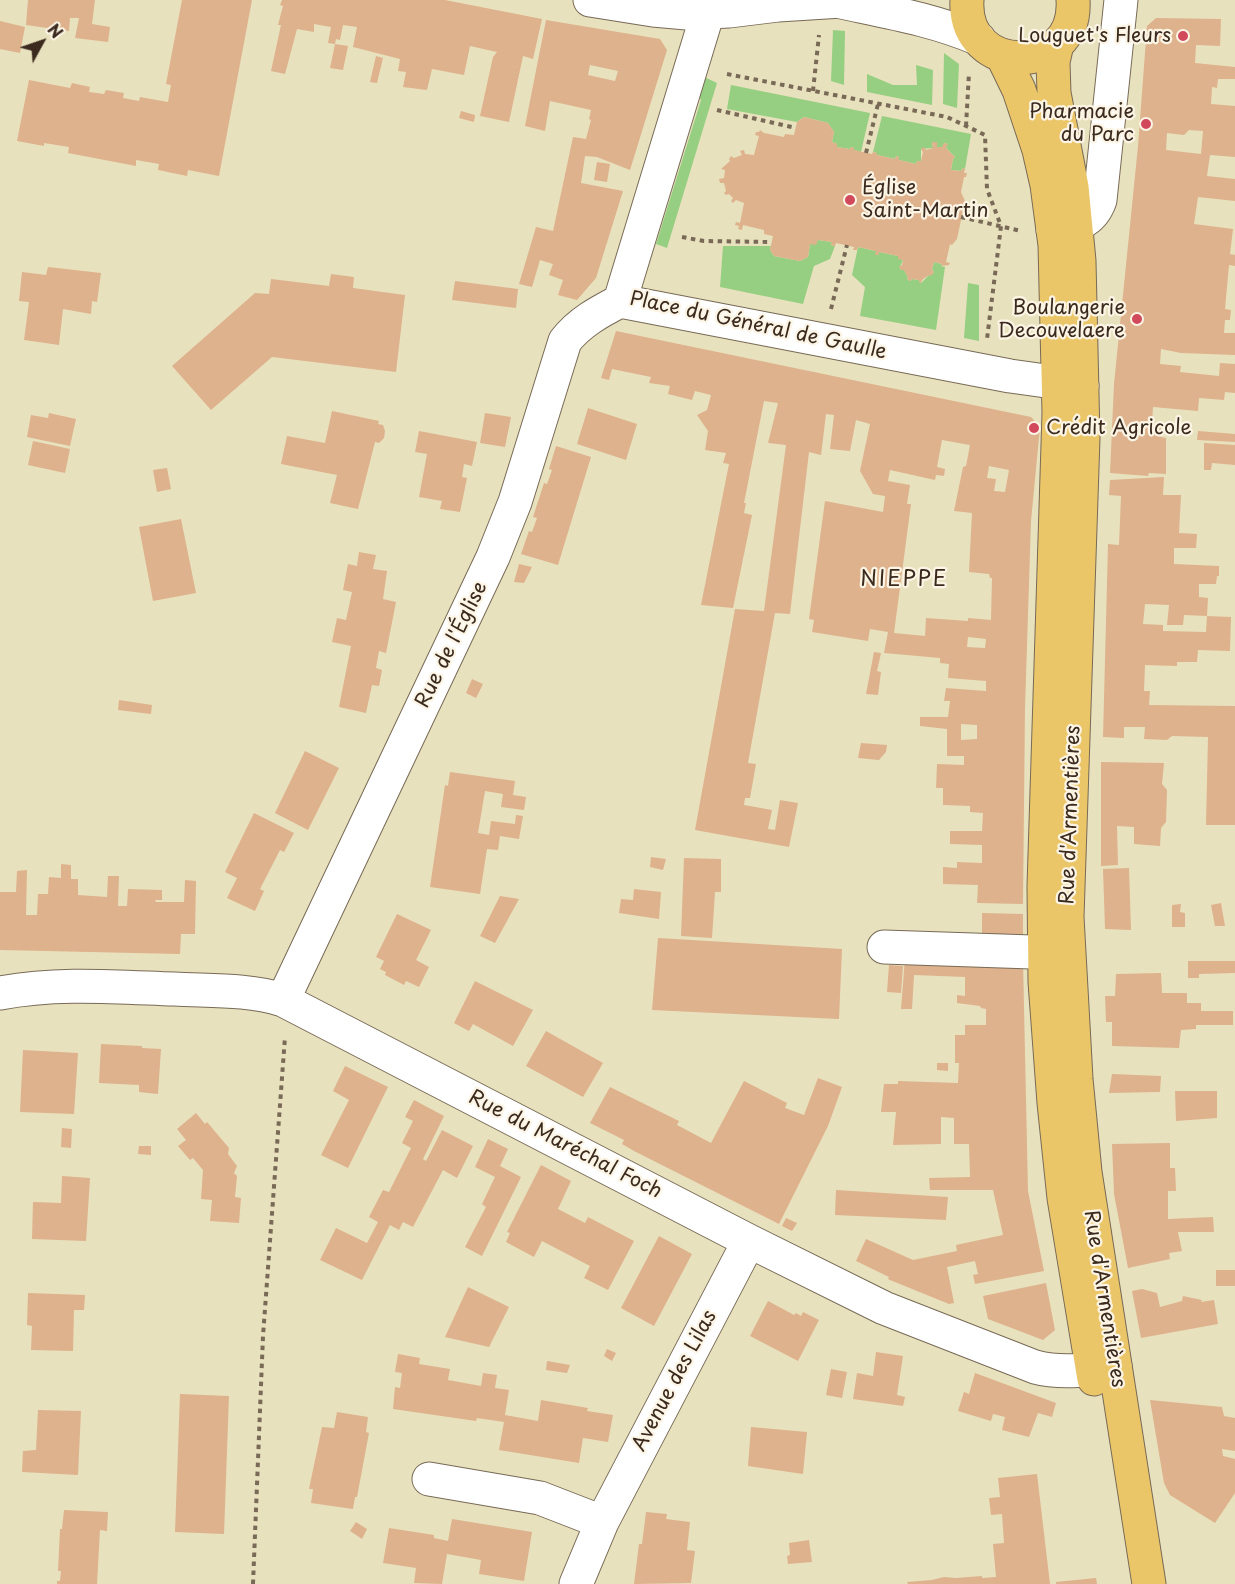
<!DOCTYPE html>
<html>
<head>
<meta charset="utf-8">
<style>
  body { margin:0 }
  #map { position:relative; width:1235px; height:1584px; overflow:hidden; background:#e8e1be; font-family:"Playpen Sans",sans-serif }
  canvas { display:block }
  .north { position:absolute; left:12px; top:12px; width:60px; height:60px; -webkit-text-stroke:4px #fcf5e5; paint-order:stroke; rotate:50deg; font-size:16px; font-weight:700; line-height:24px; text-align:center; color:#3b2a1e }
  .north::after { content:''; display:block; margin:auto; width:21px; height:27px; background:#3b2a1e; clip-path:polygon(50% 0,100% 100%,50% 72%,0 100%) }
</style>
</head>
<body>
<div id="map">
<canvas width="1235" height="1584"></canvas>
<div class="north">N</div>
</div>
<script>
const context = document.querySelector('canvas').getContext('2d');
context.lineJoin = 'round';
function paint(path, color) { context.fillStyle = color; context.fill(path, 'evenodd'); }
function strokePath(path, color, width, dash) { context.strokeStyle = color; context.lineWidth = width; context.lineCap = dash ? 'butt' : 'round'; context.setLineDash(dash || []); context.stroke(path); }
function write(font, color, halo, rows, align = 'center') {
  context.font = font + ' "Playpen Sans",sans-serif'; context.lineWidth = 4.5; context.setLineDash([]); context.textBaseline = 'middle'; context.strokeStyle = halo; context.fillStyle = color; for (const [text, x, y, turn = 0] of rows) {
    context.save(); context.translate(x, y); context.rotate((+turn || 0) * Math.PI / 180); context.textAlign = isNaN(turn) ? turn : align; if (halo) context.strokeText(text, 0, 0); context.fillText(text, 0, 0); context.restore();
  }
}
const green = new Path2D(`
  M833,30L845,31L844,85L831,81Z
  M944,53L959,64L957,108L943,104Z
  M916,65L933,70L932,105L867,92V74L893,85H917Z
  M700,75L717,83L667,248L656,244L701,100L695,90Z
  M731,85L870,113L861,152L854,150V148L851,147L850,149L837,147V144L832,142L834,132L828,123L804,117L797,122L727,109Z
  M882,116L971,134L965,169L963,168L961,171L951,170L953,159L955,157L946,148L947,144L945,143L942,147H937L936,142L932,143L933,148L921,149V161H917L916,164L899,160V157L896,156L895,159L877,155V153L873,152Z
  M818,240L832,242L831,245L835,246L830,259L814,266L803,304L720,287L723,246H771L770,250L774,256L800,261L808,257L810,244Z
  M858,247L876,251V255H879V252L898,256L903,260L900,267L901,270H904L908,277L907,279L910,281L912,279L919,280L921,283L929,275H931L934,272L932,270L934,262L942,264L941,266L945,267L936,330L860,316L865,287L852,275Z
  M968,283L979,285V341L964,338Z`);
const building = new Path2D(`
  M28,0H95L92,24L110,27L108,42L75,38L79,18H70L69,31L26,25Z
  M182,0H252L219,176L188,170L187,176L158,170L159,164L136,160V166L68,153L69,147L44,143V146L17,141L29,80L70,88L72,83L90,87L89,92L104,94L106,90L124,93L123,98L139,101L140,97L168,102L171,85L166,84Z
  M282,0H445L542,19L533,59L523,56L509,122L480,116L493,57L497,52L470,46L464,75L432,69L427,90L403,87L406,72L398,71L400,59L353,47L357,27L343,25L340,40L336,39L335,44L348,46L343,70L330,68L335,44L328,43L331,27L314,24V32L297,29L285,74L271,71L281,25H278L283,6L280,5Z
  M1156,18L1221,19L1220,46L1196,45L1195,63L1235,67V79H1218L1217,88L1212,87L1211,104L1235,106V157L1210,155L1207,176L1235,179V201L1198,197L1194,224L1233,229L1230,254L1235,255V266L1229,265L1225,309L1231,310L1230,320H1225L1224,333H1235V355L1181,353L1161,349L1160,364L1181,366L1180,372L1219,376L1220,363L1235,364V393L1225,392L1224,400L1199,398L1198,411L1153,407L1152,424H1161V437L1166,438V474L1149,473L1148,476L1110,473L1114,384L1138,146L1147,26ZM1189,130L1203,131L1201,154L1166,150L1167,133L1184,135Z
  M546,20L660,39L667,50L630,170L597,157L585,156L581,183L623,191L596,278L577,300L558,295L563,280L549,275L553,264L540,260L532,287L519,284L536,227L553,231L573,137L586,139L591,120L589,119L591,110L550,101L545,131L525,126ZM590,65L618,71L615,81L588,75Z
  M0,21L25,27L20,53L0,49Z
  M376,56L383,58L377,83L370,82Z
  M461,111L475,115L474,122L459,118Z
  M804,117L828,123L834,132L832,142L837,144V147L850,149L851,147L854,148V150L872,154L873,152L877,153V155L895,159L896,156L899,157V160L916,164L917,161H921L923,152L921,149L924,147L926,150L933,148L932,142H937V147H942L944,143L948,144L946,148L955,157L953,159L951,170L961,171L963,168L965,169L964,173H967L966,177H964L961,192L965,201L957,239L952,245L950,244L946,262L950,263L949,265L941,266L942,264L934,262L932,270L934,272L931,276L929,275L923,279L920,284L919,280L912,279L910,281L907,279L908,277L904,270H901L899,267L902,265L903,260L898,259V256L879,252V255H875L876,251L858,247L857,250H853L854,247L836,243L835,246L831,245L832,242L818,240L816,245L810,244L808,257L800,261L774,256L770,250L773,236L764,234V230L743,225L742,230L738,229L739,226L735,225L736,222L740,223L744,203L736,200L733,203L731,201L733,198L729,194L726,195L724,193L726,191L724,183H720L719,179L724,178L725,170L721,169L730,161L729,159L731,156L734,158L742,155L740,151L744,150L745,154L754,155L759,136L755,135L756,132H759L760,130L764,133L784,137L785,134L794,135L797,122Z
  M597,162L610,164L607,182L594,180Z
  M48,267L101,273L97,302L92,301L91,314L63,309L59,345L24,340L29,302L19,301L22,272L46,275Z
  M331,274L354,277L353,288L405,295L396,372L272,357L211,410L172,366L255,293L269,294L271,279L329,286Z
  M455,281L518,289L516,308L452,300Z
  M616,331L1031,417L1040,427L1031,521L1025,708L1023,904L977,903L978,885L943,884V867L957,868V862L982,863V845L950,844V831H982L983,813L970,812V806L943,805V788H936L937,764L964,765V756H947V729L920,726V717H948L950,701H944L946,688L986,691V681L948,678L949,664L940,663V658L884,653L888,632L870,629L868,641L812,632L814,620L809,619L825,501L883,512L885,496L873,494L860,471L870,424L856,420L850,451L830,449L834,415L826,414L821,455L809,452L790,614L775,613L748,763L756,764L750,798H745L744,805L772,810L768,829L775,830L780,800L798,803L789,847L695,830L735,609L764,611L786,445L768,443L778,403L764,401L744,503H746L744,513L752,515L733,608L701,605L729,464L723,463L726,453L705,450L708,431L697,415L707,410L711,395L695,391L692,400L668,394L670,386L649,383L651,377L612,369L609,380L601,378ZM942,440L970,445L966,466L963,467L954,511L972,513L969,572L989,574L990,578H992L991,620L968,618V621L926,618L925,636L894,633L911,504H907L910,485L888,481L890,470L935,480L936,475L944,476L945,469L937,467ZM989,466L1009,470L1005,492L994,491L996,479L987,478ZM968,637L986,639L985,648L967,647ZM961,724L977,725V739L961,740Z
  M588,408L637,424L626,460L577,444Z
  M332,411L379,421L378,424L383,425L385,431L384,438L379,443L375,442L358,509L330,503L337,475L281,464L287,436L325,443Z
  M49,413L76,419L70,446L27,437L31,415L48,418Z
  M485,413L511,417L505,447L480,443Z
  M419,431L477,442L472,466L464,464L462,477L467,478L460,512L440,509L442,501L419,497L427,454L415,452Z
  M1198,431L1235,434V442L1197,440Z
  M33,441L70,449L65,473L28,465Z
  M1204,443L1235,445V465L1212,463L1211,470H1204Z
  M556,446L591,457L558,565L521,554L529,531L532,532L537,518L533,517L544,483L547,484L552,470L549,469Z
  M167,468L171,489L157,492L153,470Z
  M1164,477L1163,495H1181L1179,533L1197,534L1196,548H1174V564L1219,566V576H1217L1216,584H1199V597L1208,598L1207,616L1184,615L1183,625H1167L1169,605L1145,604L1143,624L1163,625V631L1206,632L1207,616L1231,617L1230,651L1198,650L1197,662H1177V666L1145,665L1144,691H1150L1149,705L1235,706V825H1206L1208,737L1172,736L1167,740L1144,739L1145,727H1124V738L1103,737L1108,544L1119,545L1121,496L1109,495L1110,480Z
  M181,519L196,593L153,601L139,527Z
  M359,552L376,555L373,569L387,571L383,599L396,602L386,653L379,651L376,668L382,670L379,686L372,685L366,713L339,707L351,646L332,642L337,618L346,620L352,592L343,590L348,564L357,566Z
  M519,564L532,567L524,583L514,582Z
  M874,652L881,653L877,671L881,672L878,695L866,694Z
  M472,679L483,684L476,698L466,693Z
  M119,700L152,705L151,714L118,710Z
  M861,743L887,745L886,752L879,760L858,758Z
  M305,751L339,768L308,830L275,813Z
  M1101,762L1164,763L1162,784L1167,790L1166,822L1161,828L1160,846L1134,844V827L1117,826L1118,865L1101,866Z
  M450,772L515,781L513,795L526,797L524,810L501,807L503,794L485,791L478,833L489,835L491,821L515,824L516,815L523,816L519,839L500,836L498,850L487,849L480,894L430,887L445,785L448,786Z
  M254,813L294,833L284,852L280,850L260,889L264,891L255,911L227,898L237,878L225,872Z
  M651,857L666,859L663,870L650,867Z
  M684,858L721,859V892H715L712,938L681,936Z
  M61,864L71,865V879H78V895L107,897L108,876H119L118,906H127L128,889L162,890V900H155L156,902H184L185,880L196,881L195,934H181L180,954L0,950V892H16L17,871L27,870L26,915H37L38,894H48L49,877L61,878Z
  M1129,868L1131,930L1105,929L1103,869Z
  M634,889L661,892L659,919L619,913L621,899L633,900Z
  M500,896L519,899L495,943L480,936Z
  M1221,903L1225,926H1215L1211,905Z
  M1181,904L1180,912L1185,913V927H1172V905Z
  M982,913L1023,914V945L982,944Z
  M397,914L431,930L416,960L429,967L419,987L406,981L404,985L385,975L386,972L380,969L384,961L376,957Z
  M658,938L842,949L839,1019L652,1010Z
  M905,958L1023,961L1028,1191L1044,1271L975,1284L973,1275L978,1274L975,1261L947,1267L954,1303L949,1304L890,1280L888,1279L889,1277L856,1261L866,1239L913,1260L957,1251L956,1245L1003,1235L993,1190H930L929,1178L970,1177L969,1144H954V1118L941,1117V1144L893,1145L896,1112H881L884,1084H898V1081L958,1083L959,1063H955V1035H965V1025H986V1009L981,1008L980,1006L957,1003V995L965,996V977L914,975L912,1009H901Z
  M1188,961H1235V973L1199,974V978H1188Z
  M889,965L903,966L901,993L887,992Z
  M1161,973L1162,993H1187V1003H1201V1011H1233V1025H1196V1029L1181,1030L1179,1048L1112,1046V1022H1106L1105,996H1115L1116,974Z
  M475,981L533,1010L513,1046L473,1024L469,1031L454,1023Z
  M546,1031L603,1063L583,1097L526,1066Z
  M101,1044L142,1046V1048L161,1049L158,1094L139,1092V1085L99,1083Z
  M23,1050L78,1053L74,1114L20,1112Z
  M937,1063H948V1071L937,1070Z
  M345,1066L388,1087L348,1168L321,1155L349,1100L333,1091Z
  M1112,1074L1161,1076L1160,1092L1109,1093Z
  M818,1078L842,1087L828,1126L779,1224L634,1151L622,1144L624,1140L590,1123L610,1087L679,1121L677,1125L711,1143L744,1081L787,1103L785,1108L804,1115Z
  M1175,1091H1217V1118L1176,1121Z
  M414,1100L444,1116L423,1159L426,1161L442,1130L473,1146L457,1178L443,1170L413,1227L403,1222L399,1230L390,1225L362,1280L320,1260L336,1228L367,1243L378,1222L369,1217L383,1190L389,1192L411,1148L402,1143L413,1121L405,1117Z
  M196,1113L205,1124L207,1122L229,1148L228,1154L237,1166L234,1173L237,1176L235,1197L241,1198L239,1223L210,1221L212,1200L201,1199L203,1170L193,1158L190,1160L178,1146L186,1140L177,1129Z
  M62,1128L72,1129L71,1148L61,1147Z
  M488,1139L508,1149L500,1166L521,1177L482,1256L465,1247L486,1207L482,1204L495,1177L475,1167Z
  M1170,1143V1168H1175L1176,1191H1168V1219L1213,1217L1214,1232H1178L1182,1251L1169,1253L1170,1259L1128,1268L1114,1194L1112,1144Z
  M139,1146H151V1155L138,1154Z
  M541,1165L571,1181L558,1209L585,1223L588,1217L634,1241L608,1290L584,1278L590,1266L542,1241L534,1257L506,1242L510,1233L507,1232Z
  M62,1176L90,1178L86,1241L32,1239L33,1202L61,1203Z
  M836,1190L948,1197L946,1220L835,1215Z
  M786,1218L797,1223L792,1231L782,1226Z
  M659,1236L692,1254L654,1326L621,1308Z
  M1216,1270H1235V1286H1216Z
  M1046,1283L1055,1330L1043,1340L988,1319L983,1296Z
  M468,1287L509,1307L489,1347L445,1337Z
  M1142,1289L1157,1293L1160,1307L1182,1301L1183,1296L1202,1300L1201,1302L1214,1300L1218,1324L1141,1338L1132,1291Z
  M28,1293L85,1295L84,1310H74L73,1351L31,1350L32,1326L27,1325Z
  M768,1301L794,1315L796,1313L801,1316L803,1312L819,1320L798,1361L750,1336Z
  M607,1349L616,1353L612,1361L604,1356Z
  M876,1352L903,1356L897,1395L905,1397L903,1406L853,1399L857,1373L873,1376Z
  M398,1354L420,1358L419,1364L450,1369L448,1380L481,1386L483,1373L497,1375L495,1388L509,1390L505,1415L538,1421L541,1400L588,1408L587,1411L613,1415L608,1442L583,1438L579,1463L499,1450L504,1422L477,1418L476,1421L393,1409L395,1387L400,1388L402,1373L395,1372Z
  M547,1361L570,1365L567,1373L546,1370Z
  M831,1369L847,1372L842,1398L826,1395Z
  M975,1373L1056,1403L1052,1417L1038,1413L1029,1437L1002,1430L1005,1417L993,1414L991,1421L958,1411L964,1392L969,1394Z
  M180,1394L229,1396L224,1534L175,1532Z
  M1150,1400L1222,1407L1224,1416L1235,1418V1451L1222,1449L1223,1456L1235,1459V1493L1215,1523L1170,1495L1164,1483Z
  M38,1410L81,1411L78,1475L22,1472L23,1451L36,1450Z
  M337,1412L368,1417L366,1432L369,1433L357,1497H355L353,1509L311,1503L313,1489H309L322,1427L334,1428Z
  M751,1427L807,1432L803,1474L748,1466Z
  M1037,1474L1050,1584H908L907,1582L932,1580L944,1577L956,1578L982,1576V1578L996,1577L993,1544L1004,1543L1002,1514L991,1515L989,1498L1000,1497L998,1478Z
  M64,1510L108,1512L107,1531L100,1530L97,1584H57V1581H60L61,1571H58L60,1529H62Z
  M646,1512L667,1514L666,1519L690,1522L687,1550L695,1551L691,1583L634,1584L639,1544H642Z
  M452,1519L532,1532L524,1581L479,1574L481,1560L447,1554L442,1584L414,1583L416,1568L383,1563L389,1528L434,1535V1538L448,1541Z
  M356,1522L367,1529L362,1539L350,1531Z
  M809,1540L812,1562L788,1564L787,1556L790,1555L789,1543Z
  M1096,1578L1097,1584H1056V1582Z`);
const path = new Path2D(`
  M727,74L947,117L985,135L987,189L1001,226L987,339
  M813,91L819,35
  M717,110L796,128
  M966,126L969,73
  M866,153L878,104
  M961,217L1021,231
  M682,237L704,241L771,242
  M831,309L847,245
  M253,1584L263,1336L285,1037`);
const minor = new Path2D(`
  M590,0L653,10L687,13L729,11L778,5L858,0
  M841,2C888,12 935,20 979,39
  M1053,230C1075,226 1092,223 1100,200L1121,0
  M620,301L1010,376L1082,386
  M620,301L708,12
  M884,947L1032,952
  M0,993C56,982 117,987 174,989C210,991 248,989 283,1000L749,1241L884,1308L1035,1367C1062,1374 1087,1370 1115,1366
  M283,1000L493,557L515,502L565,341C580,322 599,312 620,301
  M429,1479L540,1498L602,1522
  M576,1584L602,1522L749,1241`);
const major = new Path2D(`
  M967,0C962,77 1078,77 1073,0
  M1057,44L1053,62L1054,93L1072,187L1079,261L1083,438L1067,917L1076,1079L1085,1172L1149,1584
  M1002,55L1019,90L1039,150L1047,185L1055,245L1059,413L1044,886L1045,982L1054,1103L1064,1198L1094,1379`);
const markers = [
  [1183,36,6,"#d1495b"],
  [1146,124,6,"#d1495b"],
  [850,200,6,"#d1495b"],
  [1137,319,6,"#d1495b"],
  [1034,428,6,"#d1495b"]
];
const poiNames = [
  ["Louguet's Fleurs",1171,36],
  ["Pharmacie",1134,112],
  ["du Parc",1134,135],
  ["Église",862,188,"left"],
  ["Saint-Martin",862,211,"left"],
  ["Boulangerie",1125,308],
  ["Decouvelaere",1125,331],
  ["Crédit Agricole",1046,428,"left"]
];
const streetNames = [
  ["Place du Général de Gaulle",758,326,12],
  ["Rue de l'Église",452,645,-64],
  ["Rue d'Armentières",1071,815,-88],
  ["Rue du Maréchal Foch",565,1145,27],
  ["Rue d'Armentières",1104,1299,81],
  ["Avenue des Lilas",675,1381,-62]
];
const quarterNames = [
  ["NIEPPE",904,580]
];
paint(green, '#97cf82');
paint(building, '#deb28c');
strokePath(minor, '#786a56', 35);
strokePath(major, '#786a56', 35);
strokePath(path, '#786a56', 4, [4.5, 4.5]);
strokePath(minor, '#fff', 33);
strokePath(major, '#ebc669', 33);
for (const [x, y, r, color] of markers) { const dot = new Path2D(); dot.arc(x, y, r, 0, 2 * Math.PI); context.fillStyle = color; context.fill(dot); strokePath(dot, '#fcf5e5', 2); }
write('20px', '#3b2a1e', '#fcf5e5', poiNames, 'right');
write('20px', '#3b2a1e', '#fcf5e5', streetNames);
context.letterSpacing = '1.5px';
write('22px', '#3b2a1e', '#fcf5e5', quarterNames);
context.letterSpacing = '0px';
</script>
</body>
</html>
